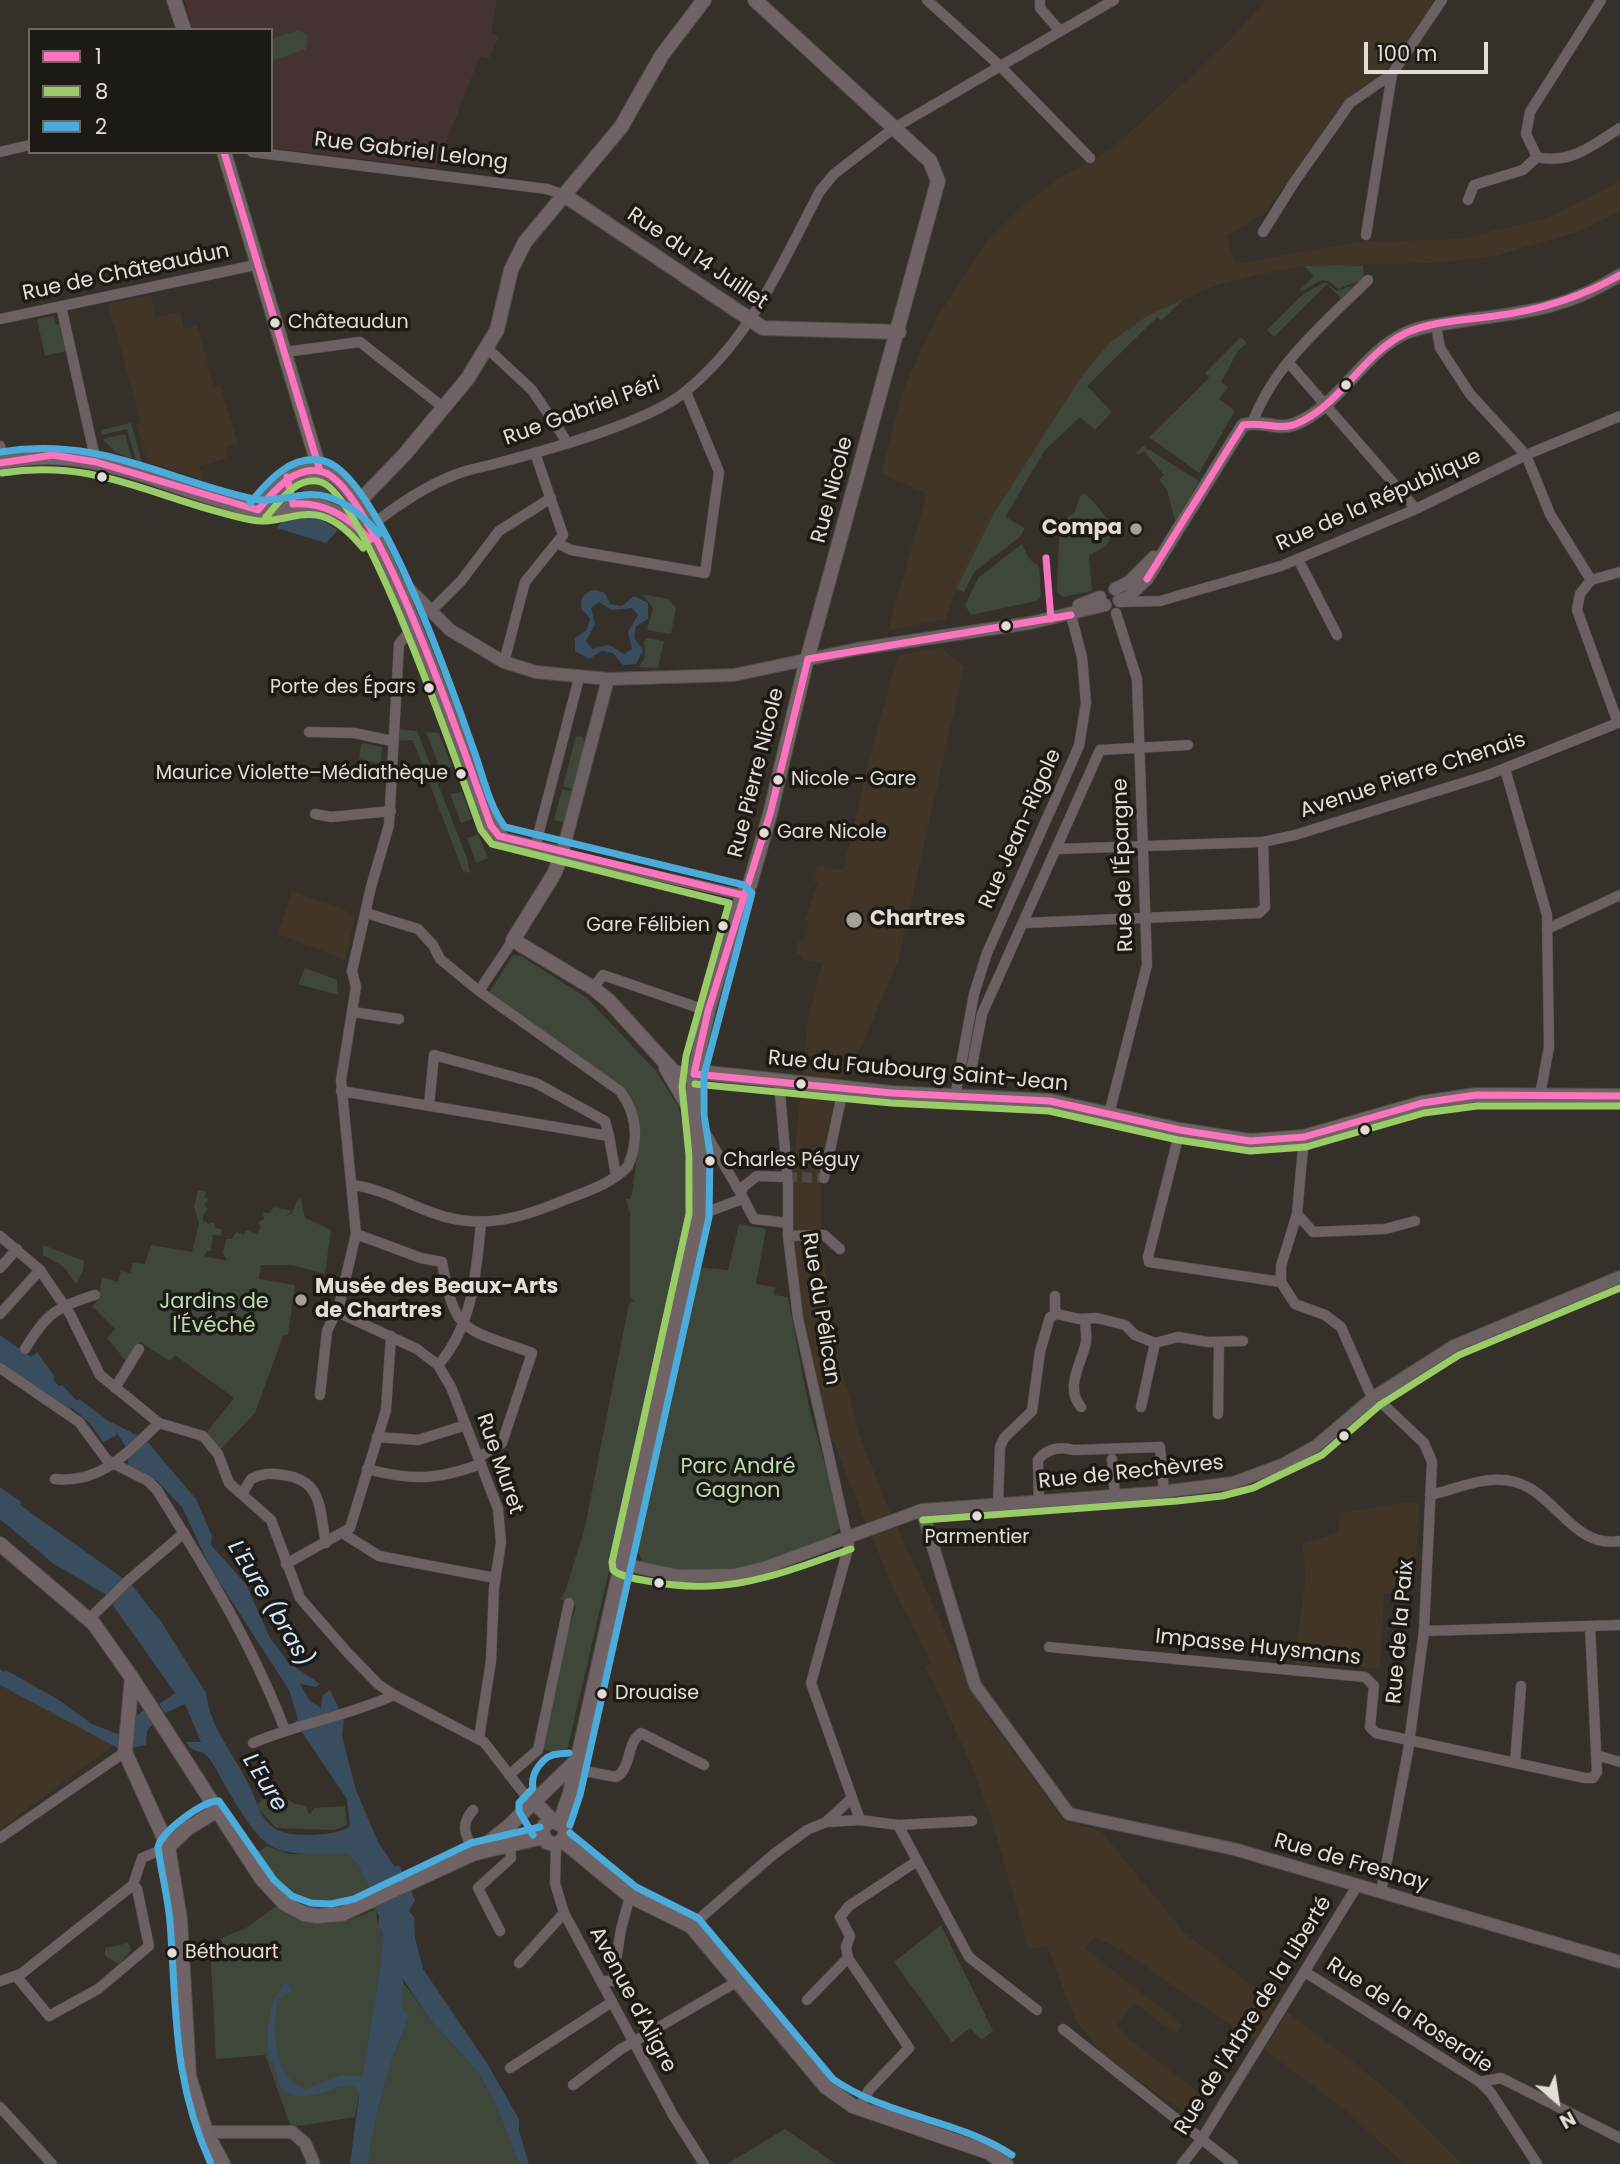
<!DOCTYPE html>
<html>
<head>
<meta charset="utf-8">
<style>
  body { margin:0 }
  #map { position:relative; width:1620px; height:2164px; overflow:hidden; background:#35302a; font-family:Poppins,sans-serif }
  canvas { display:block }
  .legend { position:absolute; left:28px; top:28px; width:245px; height:126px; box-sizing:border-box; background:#1d1914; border:2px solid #6c6762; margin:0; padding:9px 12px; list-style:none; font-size:21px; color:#e3ddd7 }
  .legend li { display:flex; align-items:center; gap:14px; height:35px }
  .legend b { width:35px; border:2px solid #6c6762 }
  .north { position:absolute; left:1522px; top:2066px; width:70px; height:70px; -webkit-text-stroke:5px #1d1914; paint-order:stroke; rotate:151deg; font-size:19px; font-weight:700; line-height:28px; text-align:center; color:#e3ddd7 }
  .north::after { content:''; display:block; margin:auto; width:24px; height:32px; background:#e3ddd7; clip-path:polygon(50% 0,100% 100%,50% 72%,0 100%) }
  .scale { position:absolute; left:1364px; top:42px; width:124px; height:32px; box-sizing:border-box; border:4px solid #e3ddd7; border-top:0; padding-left:9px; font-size:21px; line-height:24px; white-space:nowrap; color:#e3ddd7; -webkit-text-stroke:5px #1d1914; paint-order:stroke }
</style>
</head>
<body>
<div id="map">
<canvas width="1620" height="2164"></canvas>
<ul class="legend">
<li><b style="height:9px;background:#fc73be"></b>1</li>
<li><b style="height:9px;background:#9c6"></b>8</li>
<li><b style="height:9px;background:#4babda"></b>2</li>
</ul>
<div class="north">N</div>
<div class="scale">100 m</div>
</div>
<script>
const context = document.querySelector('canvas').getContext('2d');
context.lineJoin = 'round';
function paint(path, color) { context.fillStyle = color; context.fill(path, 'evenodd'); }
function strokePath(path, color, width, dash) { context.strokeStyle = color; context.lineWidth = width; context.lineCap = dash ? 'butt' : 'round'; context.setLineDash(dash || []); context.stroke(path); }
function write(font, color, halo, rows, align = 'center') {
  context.font = font + ' Poppins,sans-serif'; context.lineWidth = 7; context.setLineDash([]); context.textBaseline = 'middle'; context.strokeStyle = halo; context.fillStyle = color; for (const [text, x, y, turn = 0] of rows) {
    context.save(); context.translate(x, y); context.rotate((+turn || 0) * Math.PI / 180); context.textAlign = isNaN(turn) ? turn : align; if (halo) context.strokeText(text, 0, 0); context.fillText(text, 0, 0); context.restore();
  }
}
const built = new Path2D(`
  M1266,0H1436L1389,67L1345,103L1263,215L1227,235L1235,264L1356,242L1458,239L1548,218L1620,181V211L1578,232L1495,256L1436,263L1304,266L1261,274L1210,287L1147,316L1109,343L1079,380L994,513L956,589L946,619L888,630L927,494L881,473L903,390L933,324L988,240L1027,202L1059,178L1109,150L1137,126L1229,41Z
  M151,295L156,317L180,312L184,329L197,325L214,386L220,385L238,444L225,447L228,458L200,466L203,480L147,462L136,424L141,422L108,304Z
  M941,647L964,667L898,961L860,1050L839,1083L827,1132L821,1184V1243L841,1368L863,1445L892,1517L867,1527L826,1421L799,1299L793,1244V1173L808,1020L822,964L801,959L802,955L796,953L799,941H804L809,921L805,920L818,883L813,881L816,868L820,865L843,870L870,756L898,655Z
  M292,891L347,911L346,914L355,917L345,960L278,934Z
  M1408,1502L1419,1503L1415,1581L1401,1580V1586H1395L1390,1594H1384L1380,1668L1294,1665L1306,1576L1302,1543L1339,1533L1338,1513Z
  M894,1520L967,1679L993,1725L1064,1821L1101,1831L1184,1932L1277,2005L1255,2042L1126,1953L1095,1937L1084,1948L1183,2025L1176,2034L1134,2003L1117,2025L1126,2036L1203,2096L1194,2111L1199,2114L1195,2120L1104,2056L1075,2019L1047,1946L1029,1950L990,1814L972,1766L926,1667L932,1663L895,1593L869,1530Z
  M0,1685L114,1745L0,1829Z
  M1287,2012L1344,2054L1401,2102L1462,2164H1404L1345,2110L1264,2049Z`);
const medical = new Path2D(`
  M184,0H497L491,33L499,36L490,58L480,56L436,168L271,148V30H193Z`);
const green = new Path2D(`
  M299,30L308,36L306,49L271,61V39Z
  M1338,265L1363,266L1364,279L1338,289C1319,271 1317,287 1299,291L1314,276L1304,266Z
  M1325,282L1337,291L1354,285L1341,298L1327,284L1274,337L1267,330L1302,295Z
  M1184,299L1161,321L1157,317L1087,386L1112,412L1095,430L1080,417L1045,450L1005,517L1025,528L1020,537L974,572L964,592L956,589L994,513L1079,380L1109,343L1147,316Z
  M54,316L56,325L59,324L66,351L45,356L37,319Z
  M1241,337L1247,343L1238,351L1221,382L1228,387L1219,399L1235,411L1199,473L1149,437L1209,378L1205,373Z
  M131,423L142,462L136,460L127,429L102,435L101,430Z
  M125,434L132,459L115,452L103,439Z
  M1143,446L1199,481L1175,521L1167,490L1159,480L1164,475L1144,451L1138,455L1136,453Z
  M314,476L332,482L348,496L339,506L303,492L300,477Z
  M1085,493C1104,513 1131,540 1089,555L1092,591L1063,597L1057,591L1059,539L1065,520L1075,511L1080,496Z
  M1022,544L1029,559L1039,566L1041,596L1036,601L971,615L965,605L979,577Z
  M642,594L668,599L676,608L671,634L647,630L653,608Z
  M648,638L664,641L658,668L639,667L645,658L644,641Z
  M396,729L417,731L467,858L470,873L463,871L413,740L396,741Z
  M426,732L439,733L452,767L441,771Z
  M576,736L583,737L585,746L573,789L563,786Z
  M364,743L382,747L381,764L359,759L361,745Z
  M562,789L573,792L564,822L554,820Z
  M462,792L472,819L461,823L450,794Z
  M478,834L488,858L476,863L467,838Z
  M513,955L521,956L587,998L655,1070L678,1106L690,1152L692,1198L676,1283L566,1755L545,1750L542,1746L565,1643L576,1606L560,1599L565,1592L585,1527L629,1303L634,1301L630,1297V1213L626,1199H630L632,1194L640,1132L632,1105L489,993Z
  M305,968L337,980L338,995L298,984Z
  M198,1190L207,1192L204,1197L209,1199L204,1204L208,1209L203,1214V1220L208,1224L214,1222L215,1228L221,1229L222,1236L213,1235L211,1251H207L204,1256L227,1261L223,1253L226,1239H232L236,1232L244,1235L246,1230L256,1234L261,1228L258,1222L264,1219L263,1212L269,1213L274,1207L292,1211L283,1217L292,1213L297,1201L301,1198L305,1218L331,1230L325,1274L291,1265H261L259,1279L295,1285L288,1335L283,1336L255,1413L221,1449L206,1433L234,1398L175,1355L170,1361L140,1342L126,1361L107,1338L115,1329L92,1306L98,1300L102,1277L118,1282L121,1271L130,1273L133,1263L145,1264L151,1245L192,1252L199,1223L194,1207Z
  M739,1224L766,1229L756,1284L775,1287L774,1295L788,1297L809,1408L842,1524C825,1554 730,1573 696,1574C679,1574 660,1566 643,1562L633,1543L695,1267L728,1270Z
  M43,1245L84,1261L83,1271L76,1284L64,1267L43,1255Z
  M271,1789L295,1804L306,1806L309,1815L314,1808L345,1806L347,1825L334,1830L276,1828L256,1806Z
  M267,1846L290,1854L348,1853L358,1865L373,1895C305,1927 294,1909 250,1856Z
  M275,1907H282C319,1925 337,1928 376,1909L378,1927L383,1929L380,1969L355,2117L291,2127L265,2055L216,2059L210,1943L246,1928Z
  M941,1925L993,2031L982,2040L970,2028L952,2042L894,1962Z
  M128,1943L131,1950L119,1964L105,1956V1948Z
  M401,1979L429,2018L478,2072L495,2103L519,2164H368C375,2114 387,2068 407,2022L402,2008Z
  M785,2129L836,2164H727Z`);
const water = new Path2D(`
  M301,515L324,521L338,530L326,543L277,528L283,520Z
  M596,590L605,593L610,604L622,606L634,596L648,603V619L636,626L634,638L643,650L636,664L623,665L613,653L602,651L589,659L575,651V638L587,630L590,618L582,610C579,599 584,591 596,590ZM599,602L612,610L632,608L638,615L628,632L632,649L624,654L609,645L592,649L586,641L595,624L591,608Z
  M0,1335L31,1357L37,1352L55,1377L53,1380L59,1386L62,1385L77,1401L79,1399L107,1420L146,1440L196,1499L212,1536L211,1545L246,1584L270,1638L289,1663L320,1684L316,1687L300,1684L310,1701L321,1708L322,1696L330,1690L344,1719L342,1736L356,1790L378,1842L395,1867L399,1865L415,1900L409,1911L414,1917L415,1938L423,1969L488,2065L519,2119V2131L529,2164H519L495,2103L478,2072L429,2018L403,1979L402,2008L408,2016L407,2022C387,2068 375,2114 368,2164H350L359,2097L357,2088C335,2078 309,2111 280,2088L273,2061H269C267,2032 266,2004 286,1982L292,1990L277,2000C274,2031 271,2076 305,2089L341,2075L362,2077L380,1969L383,1930L378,1927L379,1916L374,1906L377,1903L358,1865L348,1854C269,1854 269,1858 227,1789C221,1779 215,1765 207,1756C200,1748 194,1755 186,1742H201L185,1704L165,1713L159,1704L175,1693L105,1594L54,1564L0,1519V1487L21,1502L20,1505L131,1584L162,1623L206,1693C210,1728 234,1754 248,1783C257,1799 257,1815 274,1828C286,1838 337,1837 350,1826L347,1799L300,1729L293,1724L298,1719L289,1690L211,1569L182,1507L157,1481L129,1466L127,1457L130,1454L115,1430L117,1435L103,1442L90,1423L72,1408L70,1410L0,1363Z
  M0,1669L4,1672L6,1670L59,1700L92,1724L120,1735L118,1748L0,1685Z
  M144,1710L153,1724L147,1731L146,1745L129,1748L131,1720Z`);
const minorTunnel = new Path2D(`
  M787,1177L824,1178`);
const minor = new Path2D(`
  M927,0L1000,66L1090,158
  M1040,0V8L1060,31
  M1601,0L1530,112L1526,134L1537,157C1570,165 1593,145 1620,128
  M0,152L30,145
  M252,152L547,189L564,195
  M1468,200L1474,185L1523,170L1537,157
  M1263,232L1295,181L1350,103L1392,74
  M1366,235L1392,74L1442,0
  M61,306L96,462
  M0,319L260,264
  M1436,325L1440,348L1470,394L1526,455L1550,514L1591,580L1580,594L1577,610L1618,723
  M488,349L532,390L567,442
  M285,352L360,342L444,408
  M1288,362L1416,509
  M1252,424C1273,365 1325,323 1368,280
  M0,446L5,462
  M371,526C397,505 425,486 457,474C470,469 484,467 498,463C547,450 647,423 685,392C752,338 781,264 820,191L834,174L894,128L1114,0
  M557,543L571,550L705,573L719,472L686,392
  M1298,559L1337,635
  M1591,580L1620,572
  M1119,602L1160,601L1281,566L1416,509L1526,455L1620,416
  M430,612L461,581L499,531L551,498
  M504,662L525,582L563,535L535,453
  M309,732L354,733L392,741
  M1505,769L1547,915L1549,1047L1540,1095
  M315,814L331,817L391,811
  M535,847L579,678
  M1057,849L1263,842L1295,835L1488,775L1620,722
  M562,854L742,895
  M366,913L418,929L433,945L440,959L479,991L513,940
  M1025,923L1259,913L1265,907L1263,842
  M1547,929L1620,895
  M593,988L603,975L702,1009
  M353,1012L399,1019
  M972,1066L982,1014L1100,750L1188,745
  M779,1082L788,1184V1236L798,1318L849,1545L811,1683L860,1820
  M341,1091L609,1136L616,1176
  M955,1097L974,994L987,953L1079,746L1086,703L1082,657L1071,615
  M429,1105L434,1055L536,1083L605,1121L609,1136
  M1109,1114L1147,965L1137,679L1116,613
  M695,1122L705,1132L741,1194
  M1180,1130L1148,1257L1149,1262L1281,1282
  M1304,1137L1297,1214L1281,1266V1282L1295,1304L1325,1315L1341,1327L1369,1391L1424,1443L1432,1462L1424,1631L1408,1751L1381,1892
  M787,1177L757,1176L743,1187L741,1194L754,1219L788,1223
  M824,1178L843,1089
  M353,1185C382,1189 405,1203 433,1213C481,1231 522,1218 567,1199C588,1191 613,1183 628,1166C639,1140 637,1114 620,1091L479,991
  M1297,1214L1313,1232L1385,1229L1415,1221
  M699,1215L742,1199
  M356,1234L421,1258L442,1262C455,1337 466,1328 532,1353L502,1443L479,1457
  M0,1236L40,1270L70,1314L100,1375L159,1423L203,1436L218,1454L229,1483L271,1520L300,1598L347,1652L378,1684L394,1695L484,1742L532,1804
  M788,1236L824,1235L840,1249
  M0,1268L17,1249
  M1055,1296V1315
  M339,1306L344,1315L417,1349L438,1365L451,1387L498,1509L501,1542L494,1588L491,1661L479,1738
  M0,1314L40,1270
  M25,1349C46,1314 56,1307 95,1295
  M438,1365C473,1326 476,1273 481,1223
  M0,1368L79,1422L107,1460L148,1481L157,1490C205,1567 252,1644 285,1730
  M115,1388L139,1349
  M320,1395L327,1331L339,1306L356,1234L341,1080L356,987L352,971L371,887L389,825L399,644L413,627
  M1081,1407C1064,1387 1082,1363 1086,1342C1087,1335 1085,1326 1085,1319
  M1141,1407L1155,1343
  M1218,1414L1219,1342
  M377,1437L418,1440L466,1425
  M1112,1459L1115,1496
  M367,1469C413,1481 436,1480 481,1464
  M55,1479C101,1484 128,1452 159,1423
  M242,1494L251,1479C262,1473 271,1473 283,1475C324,1480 319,1511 326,1543
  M1430,1495C1457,1489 1487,1474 1515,1482C1556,1493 1573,1549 1620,1541
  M1039,1502L1038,1460C1047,1448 1059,1446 1074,1450L1160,1447L1164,1492
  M998,1504L1000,1447L1004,1438L1032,1411L1040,1352L1050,1317L1057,1314L1079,1319L1097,1318L1125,1325L1135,1335L1155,1343L1178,1337L1208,1342L1243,1341
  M344,1534L379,1556L495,1578
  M286,1564L350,1528L386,1410L391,1336
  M89,1619L129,1580L184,1533
  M1424,1631L1620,1625
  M1049,1647L1365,1677L1374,1686L1370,1727L1376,1733L1585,1778H1593L1597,1772L1590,1626
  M253,1743C300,1723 348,1716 394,1695
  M1596,1755L1620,1762
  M1515,1763L1521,1686
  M574,1769L616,1777C632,1768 626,1743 641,1733L704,1765
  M509,1775L538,1750L569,1603
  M473,1810C459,1826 466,1836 475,1853
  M827,1822L860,1820L898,1825L972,1821
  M898,1825L969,1957L1037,2010
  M0,1838L125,1752
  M556,1845L555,1883L564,1913L673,2115L704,2164
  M691,1926L774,1854L807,1830L826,1822L852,1798
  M500,1931L478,1888L511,1858L508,1827
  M519,1963L564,1913
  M1305,1972L1480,2082L1491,2093L1537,2164
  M17,1977L49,2016L98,1989L149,1946L137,1889L133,1885
  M0,1981L21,1974L133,1885L142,1858L168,1847
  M602,1981H613L621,1929L630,1896
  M807,2000L848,1958
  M1063,2029L1233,2164
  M510,2068L612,2002
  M1480,2082L1501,2078L1620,2138
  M573,2085L621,2049L738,1981
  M0,2107L52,2164
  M859,2108L869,2090L909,2048L848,1958L846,1947L850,1936L840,1917L849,1906L917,1861
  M1182,2164L1201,2140L1357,1886`);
const tertiary = new Path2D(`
  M395,583L406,586L450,630L504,662L536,672L608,679L734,675L857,649L1030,623L1105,605
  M1115,589L1129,582L1154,557
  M1119,600L1127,598L1147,579L1243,425C1260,419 1278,431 1295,424C1340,406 1362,353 1406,333C1427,324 1452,323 1474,319C1531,312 1571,306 1620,275
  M1079,605L1100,597
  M562,854L608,679
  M922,1510L975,1685L1069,1814L1234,1849L1620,1962
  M622,1564L679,1576L734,1575L764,1568L922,1510L1153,1493L1233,1483L1284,1464L1316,1446L1374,1397L1454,1346L1620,1277
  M206,2132H292L305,2143L314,2164`);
const secondary = new Path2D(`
  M174,0L184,30
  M224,152L320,471
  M564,195L763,328L899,332
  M0,463C88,440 171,491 255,510C279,515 299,498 323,507C345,514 359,527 374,544
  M258,510C277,488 298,458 332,475C374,495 469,768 491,826L504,840L562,854L554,874L513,940L593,988L609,1001L674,1072L687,1075L708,1073L892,1093L1050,1101L1180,1130L1250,1141L1304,1137L1422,1103L1476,1095L1620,1096
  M345,516L405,454L468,378L497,330L511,270L525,242L621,127L662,55L704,0
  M666,1068L691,1111
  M0,1544L94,1624L132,1678L261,1878L284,1903L304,1914L317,1916L342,1914L475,1853L508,1827L576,1761
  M132,1678L125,1752L168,1847L180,1919L189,2076L206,2132L223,2164
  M534,1802L552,1820L565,1827V1838L556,1845L547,1842L542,1833L544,1826L552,1820
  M560,1822L570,1793L699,1215L700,1154L693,1116L694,1074L708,1011L742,895L750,884L770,814L805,667L938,181L930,161L755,0
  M563,1841L630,1896L691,1926L826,2087L853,2106L988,2152L1006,2164
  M168,1847L188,1828L216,1811
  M476,1853L543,1837`);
const bus1 = new Path2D(`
  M224,152L320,471
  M0,463L53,455L96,462L258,510C274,491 295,464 323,472C376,487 469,766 491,826L499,836L742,895
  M287,477L293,504C325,502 349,517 370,540
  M1046,558L1051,619
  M1147,579L1243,425C1260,421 1279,431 1296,424C1341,405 1362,354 1406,333C1432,321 1466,320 1495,316C1540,310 1580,298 1620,275
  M808,659L1071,615
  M694,1074L892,1093L1050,1101L1180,1130L1250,1141L1304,1137L1422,1103L1476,1095L1620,1096
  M694,1074L708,1011L770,814L808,659`);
const bus2 = new Path2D(`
  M2,473C100,457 160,502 252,520C275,525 298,510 321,516C338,521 351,534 363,548
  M266,517C280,501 297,475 321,482C366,496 461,776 481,830L492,844L729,903L686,1056L682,1087L689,1155V1214L612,1562L613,1570C621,1577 637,1579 648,1581C727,1597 779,1574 851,1549
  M695,1084L891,1103L1049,1111L1178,1140L1250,1151L1306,1147L1424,1113L1477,1106H1620
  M923,1520L1177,1501L1222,1496L1253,1488L1322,1455L1380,1405L1459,1355L1620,1288`);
const bus3 = new Path2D(`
  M0,452C100,436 162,479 254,499C279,504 303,489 328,497C349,503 365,518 379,534
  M250,503C268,481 292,453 324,461C379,475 453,692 473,748C482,772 489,806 505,827L744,885L752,893L704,1075V1115L710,1153L709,1217L580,1795L570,1825
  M570,1833L636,1887L698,1918L833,2079C887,2117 957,2119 1012,2155
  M533,1835L519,1811V1803L533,1788C530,1774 543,1754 559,1754C562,1753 566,1754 569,1753
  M211,2164C172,2079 177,2012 170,1922C168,1897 161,1872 158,1847C161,1832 203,1800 219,1801L274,1880L292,1896L311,1903L331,1904L354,1899L471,1843L540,1827`);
const markers = [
  [275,323,6,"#e3ddd7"],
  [1346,385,6,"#e3ddd7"],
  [102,477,6,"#e3ddd7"],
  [1136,529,7,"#a6a09a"],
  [1006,626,6,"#e3ddd7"],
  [429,688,6,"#e3ddd7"],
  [461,774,6,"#e3ddd7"],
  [778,780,6,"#e3ddd7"],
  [764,833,6,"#e3ddd7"],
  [854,920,9,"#a6a09a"],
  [723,926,6,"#e3ddd7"],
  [801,1084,6,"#e3ddd7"],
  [1365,1130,6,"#e3ddd7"],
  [710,1161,6,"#e3ddd7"],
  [301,1300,7,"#a6a09a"],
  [1344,1436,6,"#e3ddd7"],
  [977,1516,6,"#e3ddd7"],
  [659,1583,6,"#e3ddd7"],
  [602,1694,6,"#e3ddd7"],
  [172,1953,6,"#e3ddd7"]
];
const busNames = [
  ["Châteaudun",288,323],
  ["Porte des Épars",416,688,"right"],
  ["Maurice Violette–Médiathèque",448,774,"right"],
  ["Nicole - Gare",791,780],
  ["Gare Nicole",777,833],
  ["Gare Félibien",710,926,"right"],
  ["Charles Péguy",723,1161],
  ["Parmentier",977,1538,"center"],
  ["Drouaise",615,1694],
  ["Béthouart",185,1953]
];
const streetNames = [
  ["Rue Gabriel Lelong",411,152,7],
  ["Rue du 14 Juillet",697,259,34],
  ["Rue de Châteaudun",126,273,-12],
  ["Rue Gabriel Péri",582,412,-20],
  ["Rue Nicole",833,490,-75],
  ["Rue de la République",1379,501,-24],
  ["Rue Pierre Nicole",757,773,-76],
  ["Avenue Pierre Chenais",1413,776,-18],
  ["Rue Jean-Rigole",1021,829,-66],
  ["Rue de l'Épargne",1124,865,-92],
  ["Rue du Faubourg Saint-Jean",918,1072,5],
  ["Rue du Pélican",820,1309,81],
  ["Rue Muret",499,1464,71],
  ["Rue de Rechèvres",1131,1473,-6],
  ["Rue de la Paix",1401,1632,-85],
  ["Impasse Huysmans",1258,1648,6],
  ["Rue de Fresnay",1351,1863,16],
  ["Avenue d'Aligre",632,2000,62],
  ["Rue de l'Arbre de la Liberté",1254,2016,-58],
  ["Rue de la Roseraie",1409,2016,33]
];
const poiNames = [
  ["Compa",1122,529,"right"],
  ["Chartres",870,920],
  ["Musée des Beaux-Arts",315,1288],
  ["de Chartres",315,1312]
];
const parkNames = [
  ["Jardins de",214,1303],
  ["l'Évéché",214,1327],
  ["Parc André",738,1468],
  ["Gagnon",738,1492]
];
const waterNames = [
  ["L'Eure (bras)",269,1604,59],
  ["L'Eure",264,1783,58]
];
paint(built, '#403527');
paint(medical, '#453333');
paint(green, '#3f473b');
paint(water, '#3a4d5e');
strokePath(minorTunnel, '#4f4a44', 10, [10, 5]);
strokePath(minor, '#504c47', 11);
strokePath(tertiary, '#504c47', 14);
strokePath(secondary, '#504c47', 16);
strokePath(minor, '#6b6163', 10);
strokePath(tertiary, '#6b6163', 12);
strokePath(secondary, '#6f6365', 14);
strokePath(bus1, '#fc73be', 7);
strokePath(bus2, '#9c6', 7);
strokePath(bus3, '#4babda', 7);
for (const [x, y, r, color] of markers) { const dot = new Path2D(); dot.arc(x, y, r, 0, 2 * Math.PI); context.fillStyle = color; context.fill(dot); strokePath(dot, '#1d1914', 2.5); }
write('19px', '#e3ddd7', '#1d1914', busNames, 'left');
write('21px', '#e3ddd7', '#1d1914', streetNames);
write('bold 21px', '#e3ddd7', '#1d1914', poiNames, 'left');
write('21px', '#b9dcb0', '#1d1914', parkNames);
write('italic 23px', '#cde7ff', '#1d1914', waterNames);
</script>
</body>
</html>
